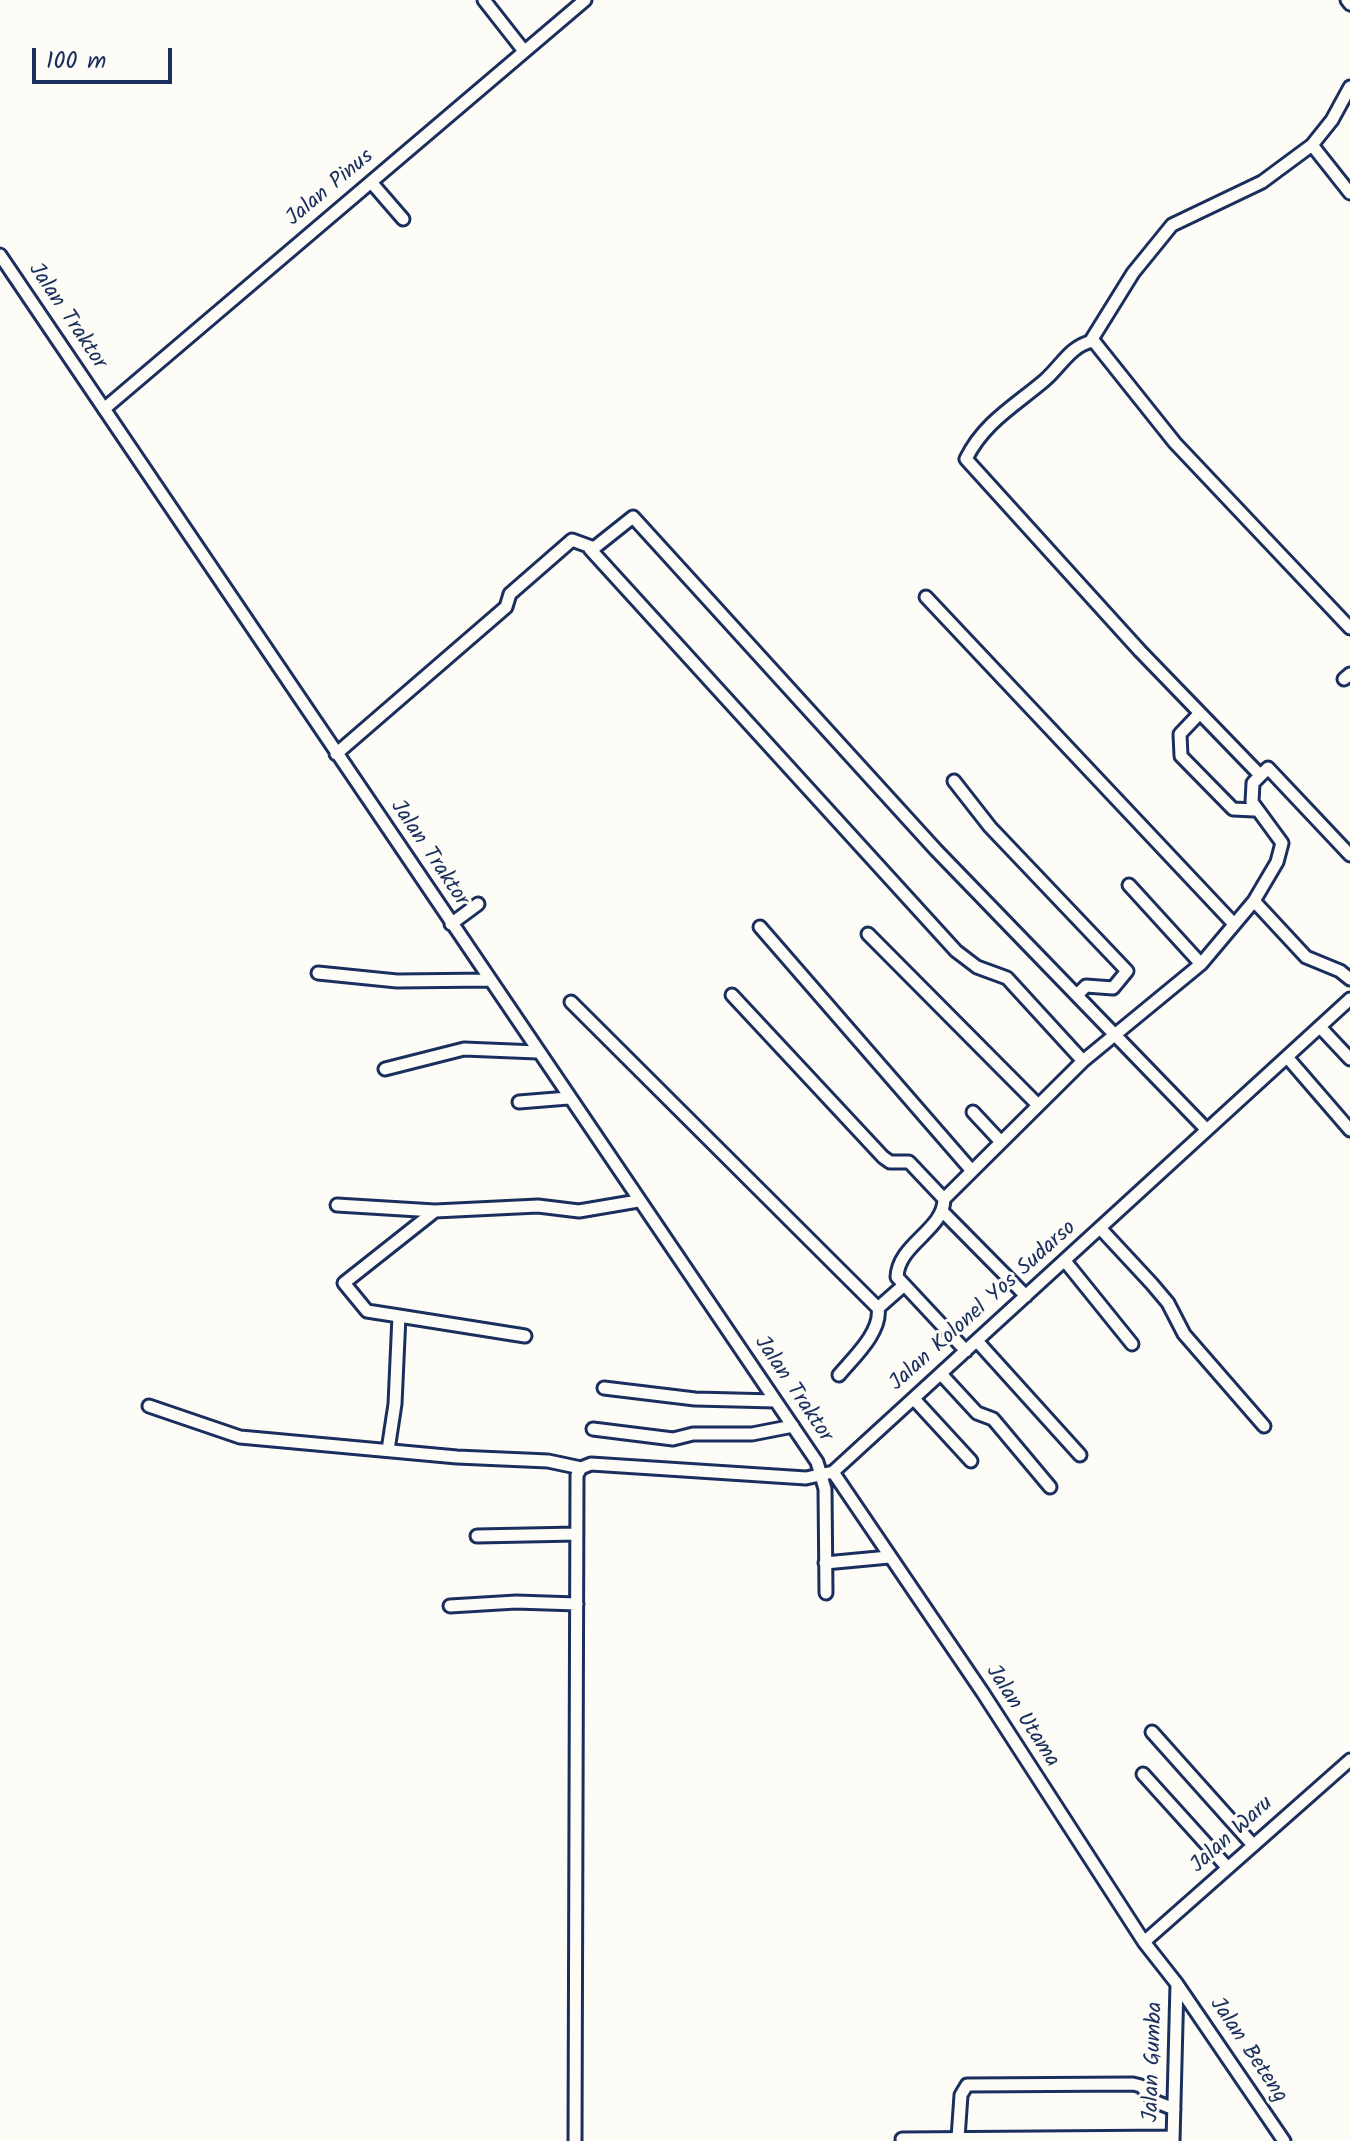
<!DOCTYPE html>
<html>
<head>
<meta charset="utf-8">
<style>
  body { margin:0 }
  #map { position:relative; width:1350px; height:2141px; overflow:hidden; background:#fdfcf7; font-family:Kalam,sans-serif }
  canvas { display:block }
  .scale { position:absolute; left:32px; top:48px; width:140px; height:36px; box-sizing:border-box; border:4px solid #1b2f5e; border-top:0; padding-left:10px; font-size:24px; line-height:28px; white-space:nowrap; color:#1b2f5e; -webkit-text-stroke:6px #fdfcf7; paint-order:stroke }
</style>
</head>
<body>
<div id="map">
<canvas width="1350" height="2141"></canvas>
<div class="scale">100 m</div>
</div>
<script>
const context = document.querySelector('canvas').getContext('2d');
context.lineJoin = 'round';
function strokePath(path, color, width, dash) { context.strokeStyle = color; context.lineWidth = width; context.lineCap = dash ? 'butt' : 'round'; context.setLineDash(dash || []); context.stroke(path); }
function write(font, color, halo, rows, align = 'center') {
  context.font = font + ' Kalam,sans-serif'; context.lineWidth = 6; context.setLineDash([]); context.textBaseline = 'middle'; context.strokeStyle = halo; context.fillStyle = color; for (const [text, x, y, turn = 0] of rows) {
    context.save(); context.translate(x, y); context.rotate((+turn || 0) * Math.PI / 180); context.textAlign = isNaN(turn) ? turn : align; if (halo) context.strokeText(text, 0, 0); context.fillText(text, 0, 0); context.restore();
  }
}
const minor = new Path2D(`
  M484,0L524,51
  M1347,0L1350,4
  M1350,87L1332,120L1312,145L1262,182L1172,225L1133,273L1092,339L1175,443L1350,628
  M1312,145L1350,193
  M371,182L403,219
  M0,255L817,1462L825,1489L826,1593
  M1093,341C1070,346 1062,365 1045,380C1016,405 984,422 966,459L1140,651L1259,774
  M104,409L585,0
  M590,549L956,951L977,967L1007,978L1083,1061
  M926,597L1234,924
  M1344,679L1350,674
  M1199,714L1180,734L1181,756L1233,809L1254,810
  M336,754L506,607L510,594L572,540L594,548L633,517L936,850L1207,1130
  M954,781L990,827L1127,971L1113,988L1086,986L1077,995
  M1129,885L1201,964
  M1254,901L1277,862L1282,843L1252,802L1253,783L1268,768L1350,855
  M451,924L478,904
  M760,927L972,1171
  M868,934L1037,1104
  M318,973L397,981L489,980
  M732,995L883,1157L890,1162H909L944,1199C944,1230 898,1244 897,1277L966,1351
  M571,1002L878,1308
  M1320,1027L1350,1059
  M1287,1057L1350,1130
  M385,1069L464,1049L537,1052
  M519,1102L568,1098
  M973,1112L1001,1142
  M944,1199L1083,1061L1201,964L1254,901L1306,957L1340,971L1350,979
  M337,1205L435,1211L538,1206L579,1211L638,1201
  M943,1212L1026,1296
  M1100,1228L1152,1284L1168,1303L1184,1334L1264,1426
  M1065,1261L1132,1344
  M399,1316L525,1336
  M977,1341L1080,1455
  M941,1374L977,1413L993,1419L1050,1487
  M839,1375C853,1358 882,1332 878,1308L903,1286
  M604,1388L695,1399L775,1401
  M914,1399L971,1461
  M149,1406L240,1437L457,1457L548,1461L581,1468
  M593,1429L673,1439L693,1434H752L793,1426
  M388,1450L395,1404L399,1316L367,1311L344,1283L435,1211
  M581,1468L591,1464L806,1478L833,1472L1350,999
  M833,1472L983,1693L1144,1942L1177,1984L1284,2141
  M477,1536L577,1534
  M825,1563L889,1557
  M450,1606L516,1602L577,1604
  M1152,1732L1253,1845
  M1143,1774L1227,1867
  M1144,1942L1350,1760
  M958,2138L961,2095L967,2085L1133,2084L1141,2086L1154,2101L1174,2109
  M902,2139L1173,2137
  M575,2141L577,1475L581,1468
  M1173,2141L1177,1984`);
const streetNames = [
  ["Jalan Pinus",331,189,-40],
  ["Jalan Traktor",66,317,56],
  ["Jalan Traktor",428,854,56],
  ["Jalan Kolonel Yos Sudarso",984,1307,-42],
  ["Jalan Traktor",792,1390,56],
  ["Jalan Utama",1021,1717,57],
  ["Jalan Waru",1233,1836,-42],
  ["Jalan Beteng",1247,2051,56],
  ["Jalan Gumba",1155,2062,-88]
];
strokePath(minor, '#1b2f5e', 17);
strokePath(minor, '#fdfcf7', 11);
write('22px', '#1b2f5e', '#fdfcf7', streetNames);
</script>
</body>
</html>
